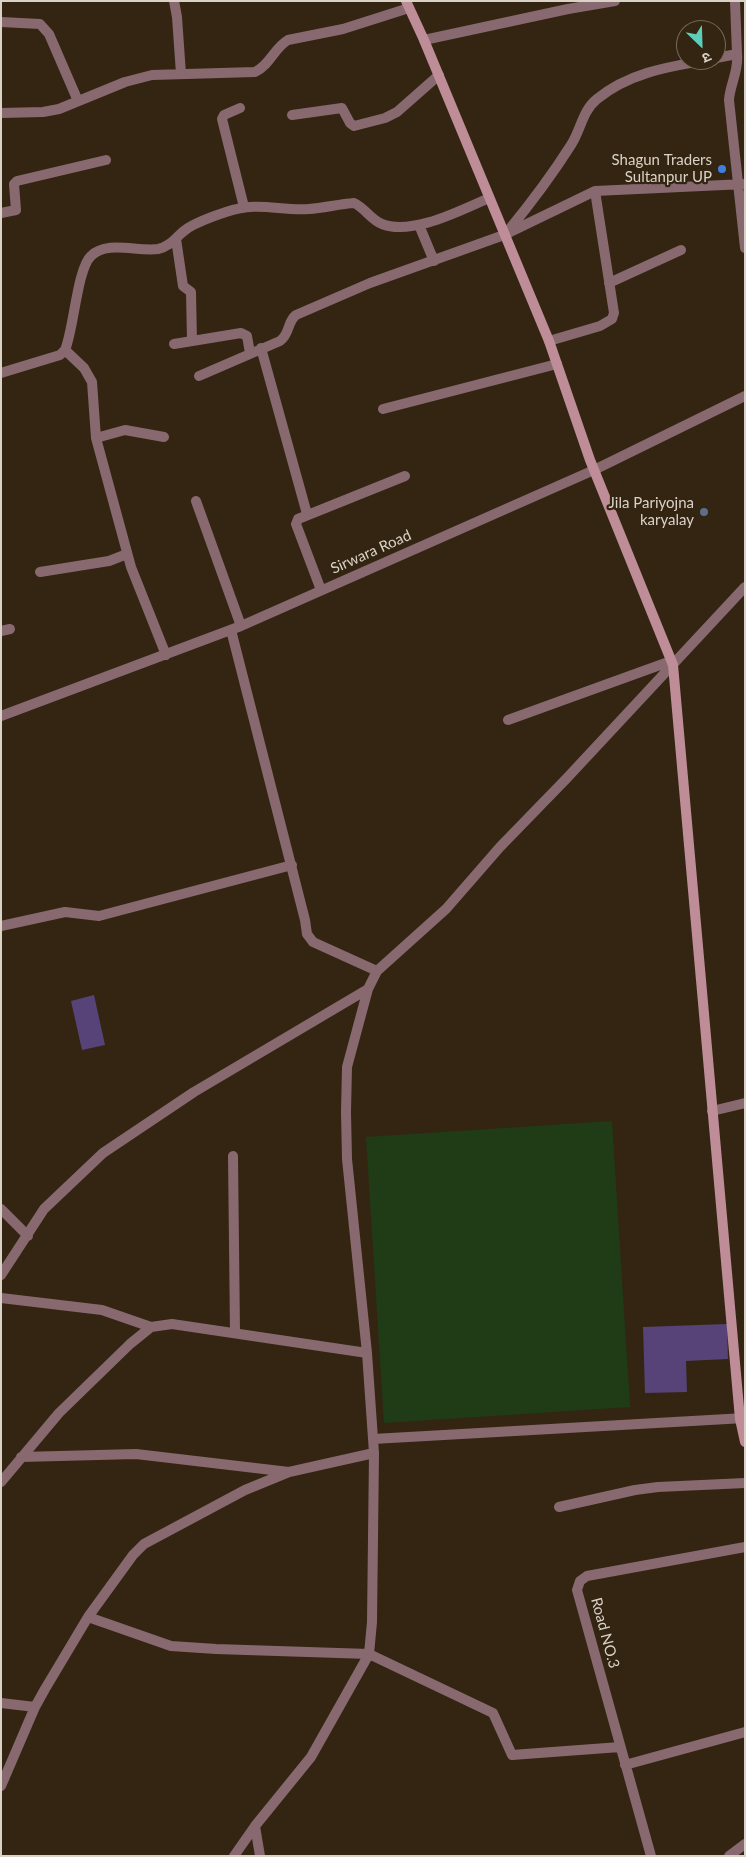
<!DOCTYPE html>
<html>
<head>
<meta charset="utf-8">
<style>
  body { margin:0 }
  #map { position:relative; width:746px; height:1857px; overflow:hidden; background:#332512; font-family:Lato,"Noto Sans Devanagari",sans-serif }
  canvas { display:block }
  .frame { position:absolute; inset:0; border:2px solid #dbd2c7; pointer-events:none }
  .north { position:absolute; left:676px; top:20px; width:50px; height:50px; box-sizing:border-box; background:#332512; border:1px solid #766a5a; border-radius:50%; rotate:156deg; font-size:14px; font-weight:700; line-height:20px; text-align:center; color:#dbd2c7 }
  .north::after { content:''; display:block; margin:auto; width:18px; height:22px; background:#5dceb9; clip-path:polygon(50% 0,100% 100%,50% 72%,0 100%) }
</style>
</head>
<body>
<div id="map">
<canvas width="746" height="1857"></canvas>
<div class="frame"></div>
<div class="north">उ</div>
</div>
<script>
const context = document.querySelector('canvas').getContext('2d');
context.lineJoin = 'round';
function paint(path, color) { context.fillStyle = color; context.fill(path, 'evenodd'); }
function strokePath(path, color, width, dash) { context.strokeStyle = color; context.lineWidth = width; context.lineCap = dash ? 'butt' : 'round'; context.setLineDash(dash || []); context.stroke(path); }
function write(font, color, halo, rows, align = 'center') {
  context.font = font + ' Lato,sans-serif'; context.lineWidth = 4.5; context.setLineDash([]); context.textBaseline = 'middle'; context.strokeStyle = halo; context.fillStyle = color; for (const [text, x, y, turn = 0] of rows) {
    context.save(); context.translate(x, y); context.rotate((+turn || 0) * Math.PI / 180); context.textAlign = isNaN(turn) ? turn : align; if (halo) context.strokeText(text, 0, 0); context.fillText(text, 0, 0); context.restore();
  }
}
const green = new Path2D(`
  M612,1121L630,1407L384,1423L366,1137Z`);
const building = new Path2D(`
  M94,995L105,1045L82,1050L71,1001Z
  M727,1324L728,1359L686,1361L687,1392L645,1393L643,1327Z`);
const street = new Path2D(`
  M174,1L177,17L181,74
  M1,22L40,24L49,34L78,101
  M424,40L568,9L615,1
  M737,54C739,71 730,84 729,100L745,248
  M716,58L737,54L735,1
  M240,108L224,115L222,119L244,207
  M1,113L43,112L59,109L125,82L152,75L255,72C270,65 274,48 288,40L343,29L409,8
  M292,115L342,108L350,123L354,126L385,118L397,112L439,75
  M1,213L16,210L14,184L17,181L106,160
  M419,225L434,261
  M508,231C531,203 552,175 571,145C581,130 582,111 597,99C629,73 667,67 707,60
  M176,239L183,286L191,292L192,341
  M609,283L681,250
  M549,341L600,326L612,319L614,313L595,191
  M174,344L241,333L247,336L250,353
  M261,348L307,514
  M65,350L84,368L92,382L96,438L131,567L166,655
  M1,373L60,355L65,350C74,329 77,269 91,256C107,240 137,252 158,249C172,246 177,235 188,228C199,221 214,216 226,212C259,201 278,211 309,209C324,208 339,204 354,203C365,208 371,220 382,224C412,236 461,210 489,198
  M199,376L280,341C290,334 287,322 296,315L370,283L504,235L595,191L745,184
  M383,409L557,364
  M96,438L125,430L164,437
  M196,501L241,626
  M40,572L109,561L127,554
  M321,590L296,524L298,519L405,476
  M231,630L305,920L307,934L313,942L377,971
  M1,631L10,629
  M1,716L241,626L594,470L745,396
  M508,720L671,661
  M1,926L65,912L99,916L292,865
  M712,1111L745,1103
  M233,1156L235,1332
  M1,1209L28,1236
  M1,1275L44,1209L103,1153L194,1092L368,989
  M1,1298L102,1310L151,1327
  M373,1439L745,1418
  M21,1457L136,1454L289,1472
  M1,1482L59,1413L130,1344L151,1327L172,1324L367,1353
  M559,1507L635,1490L658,1487L745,1483
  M88,1617L171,1646L216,1649L369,1654L493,1713L512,1755L620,1747
  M1,1703L35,1707
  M625,1765L745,1732
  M1,1786L35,1707L45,1689L88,1617L133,1555L144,1544L245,1490L289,1472L374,1453
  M255,1826L260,1856
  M234,1856L255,1826L311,1757L369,1654L372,1622L374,1453L367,1353L347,1159L346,1112L347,1067L368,989L377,971L446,909L500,847L567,778L745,587
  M651,1856L577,1590L580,1581L587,1576L745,1547
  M729,1856L745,1844`);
const secondary = new Path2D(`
  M406,1L424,40L549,341L590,460L673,665L740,1419L745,1442`);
const markers = [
  [722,169,5,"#3f7fe0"],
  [704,512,5,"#5c6f8a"]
];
const poiNames = [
  ["Shagun Traders",712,160],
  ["Sultanpur UP",712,177],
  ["Jila Pariyojna",694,503],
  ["karyalay",694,520]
];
const streetNames = [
  ["Sirwara Road",371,552,-24],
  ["Road NO.3",605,1633,75]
];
paint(green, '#1f3c17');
paint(building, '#574378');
strokePath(street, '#886970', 10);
strokePath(secondary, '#be8d98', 10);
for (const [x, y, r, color] of markers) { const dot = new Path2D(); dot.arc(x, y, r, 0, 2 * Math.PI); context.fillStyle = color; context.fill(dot); strokePath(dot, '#332512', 2); }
write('15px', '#dbd2c7', '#332512', poiNames, 'right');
write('15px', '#dbd2c7', '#332512', streetNames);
</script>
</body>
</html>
